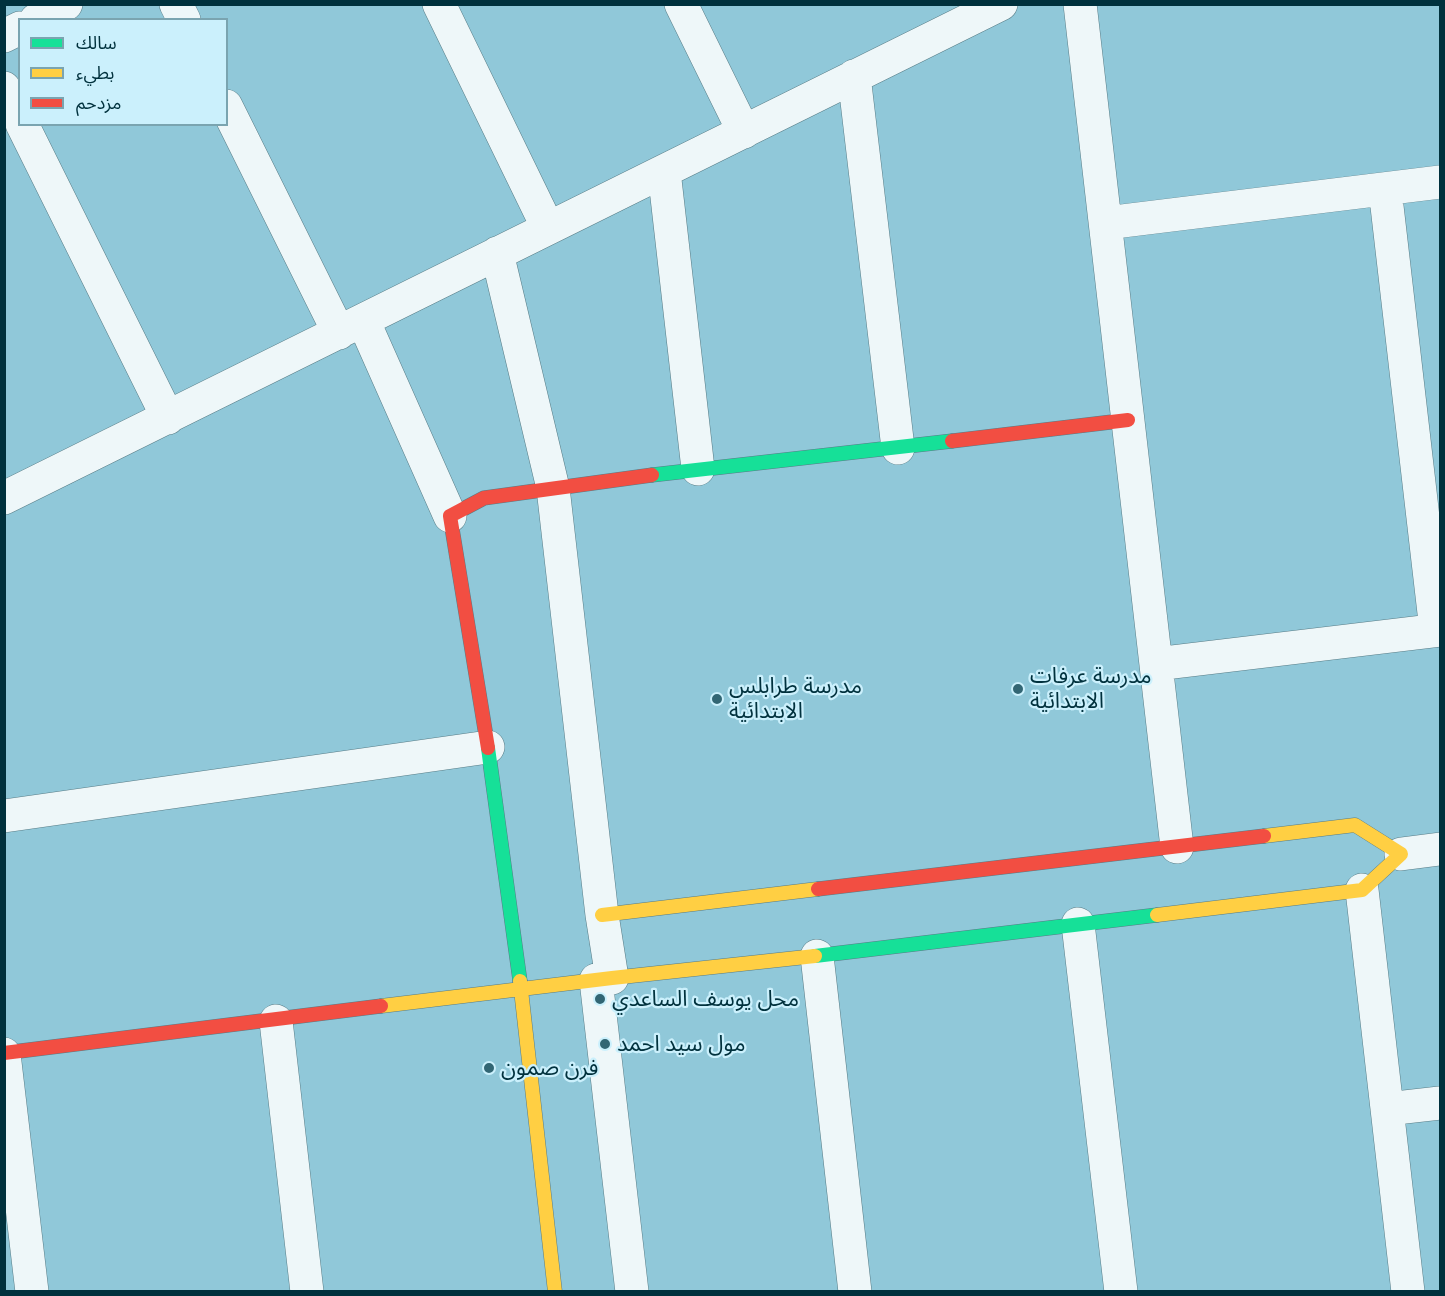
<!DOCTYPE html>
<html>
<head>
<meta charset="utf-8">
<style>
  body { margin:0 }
  #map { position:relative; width:1445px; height:1296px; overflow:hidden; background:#90c8d9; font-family:Mulish,"Noto Sans Arabic",sans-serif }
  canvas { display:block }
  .frame { position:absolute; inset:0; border:6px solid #00313d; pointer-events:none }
  .legend { position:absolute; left:18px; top:18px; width:210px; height:108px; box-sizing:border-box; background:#cbf0fc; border:2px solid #7aa4b0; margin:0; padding:8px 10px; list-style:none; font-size:18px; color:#00313d }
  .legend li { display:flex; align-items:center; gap:12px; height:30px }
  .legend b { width:30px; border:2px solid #7aa4b0 }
</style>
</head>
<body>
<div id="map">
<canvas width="1445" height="1296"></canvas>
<div class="frame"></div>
<ul class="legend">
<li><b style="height:8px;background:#16e098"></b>سالك</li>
<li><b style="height:8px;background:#ffcf43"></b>بطيء</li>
<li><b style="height:8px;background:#f24e42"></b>مزدحم</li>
</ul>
</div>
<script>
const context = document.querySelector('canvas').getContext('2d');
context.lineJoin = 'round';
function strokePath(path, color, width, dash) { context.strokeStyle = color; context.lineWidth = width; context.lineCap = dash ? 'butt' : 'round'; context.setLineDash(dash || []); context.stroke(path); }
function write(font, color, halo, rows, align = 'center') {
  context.font = font + ' Mulish,"Noto Sans Arabic",sans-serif'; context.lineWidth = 4.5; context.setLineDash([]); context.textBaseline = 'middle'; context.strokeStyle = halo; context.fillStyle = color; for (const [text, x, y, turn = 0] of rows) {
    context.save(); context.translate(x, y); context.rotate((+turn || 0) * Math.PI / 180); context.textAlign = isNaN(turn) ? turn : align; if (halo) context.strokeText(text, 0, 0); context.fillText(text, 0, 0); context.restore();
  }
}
const street = new Path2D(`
  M176,4L184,20
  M439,4L548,228
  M681,4L744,132
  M1080,4L1177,847
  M36,20L66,4
  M4,36L20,28
  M854,76L898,448
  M4,88L20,119
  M226,106L339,333
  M22,124L168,418
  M664,171L698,469
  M1385,189L1436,630
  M1106,223L1440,182
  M497,253L553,488L602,915L612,978
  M363,320L450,516
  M4,498L1001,4
  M1156,664L1440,630
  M4,816L488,747
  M1401,854L1440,849
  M1362,890L1408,1292
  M1078,924L1121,1292
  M817,956L855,1292
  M596,980L632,1292
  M276,1021L307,1292
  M4,1054L32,1292
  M1387,1109L1440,1103`);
const fast = new Path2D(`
  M652,475L952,441
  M488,748L520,981
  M815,956L1157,915`);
const slow = new Path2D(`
  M602,915L818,889
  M1157,915L1362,890L1401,854L1355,825L1264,836
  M520,981L555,1292
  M381,1006L612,978L815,956`);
const jam = new Path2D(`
  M952,441L1128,420
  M488,748L450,516L484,498L652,475
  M818,889L1264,836
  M4,1053L381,1006`);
const markers = [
  [1018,689,6,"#326674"],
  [717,699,6,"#326674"],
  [600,999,6,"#326674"],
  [605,1044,6,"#326674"],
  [489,1068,6,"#326674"]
];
const poiNames = [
  ["مدرسة عرفات",1030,676],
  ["الابتدائية",1030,701],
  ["مدرسة طرابلس",729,686],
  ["الابتدائية",729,711],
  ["محل يوسف الساعدي",612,999],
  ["مول سيد احمد",617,1044],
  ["فرن صمون",501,1068]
];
strokePath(street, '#577c86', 34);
strokePath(fast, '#577c86', 15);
strokePath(slow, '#577c86', 15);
strokePath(jam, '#577c86', 15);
strokePath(street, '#eef7f9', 33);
strokePath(fast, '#16e098', 14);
strokePath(slow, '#ffcf43', 14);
strokePath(jam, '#f24e42', 14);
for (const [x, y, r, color] of markers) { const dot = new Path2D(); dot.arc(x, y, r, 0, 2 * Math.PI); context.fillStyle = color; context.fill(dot); strokePath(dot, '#cbf0fc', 2); }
write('22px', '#00313d', '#cbf0fc', poiNames, 'left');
</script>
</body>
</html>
